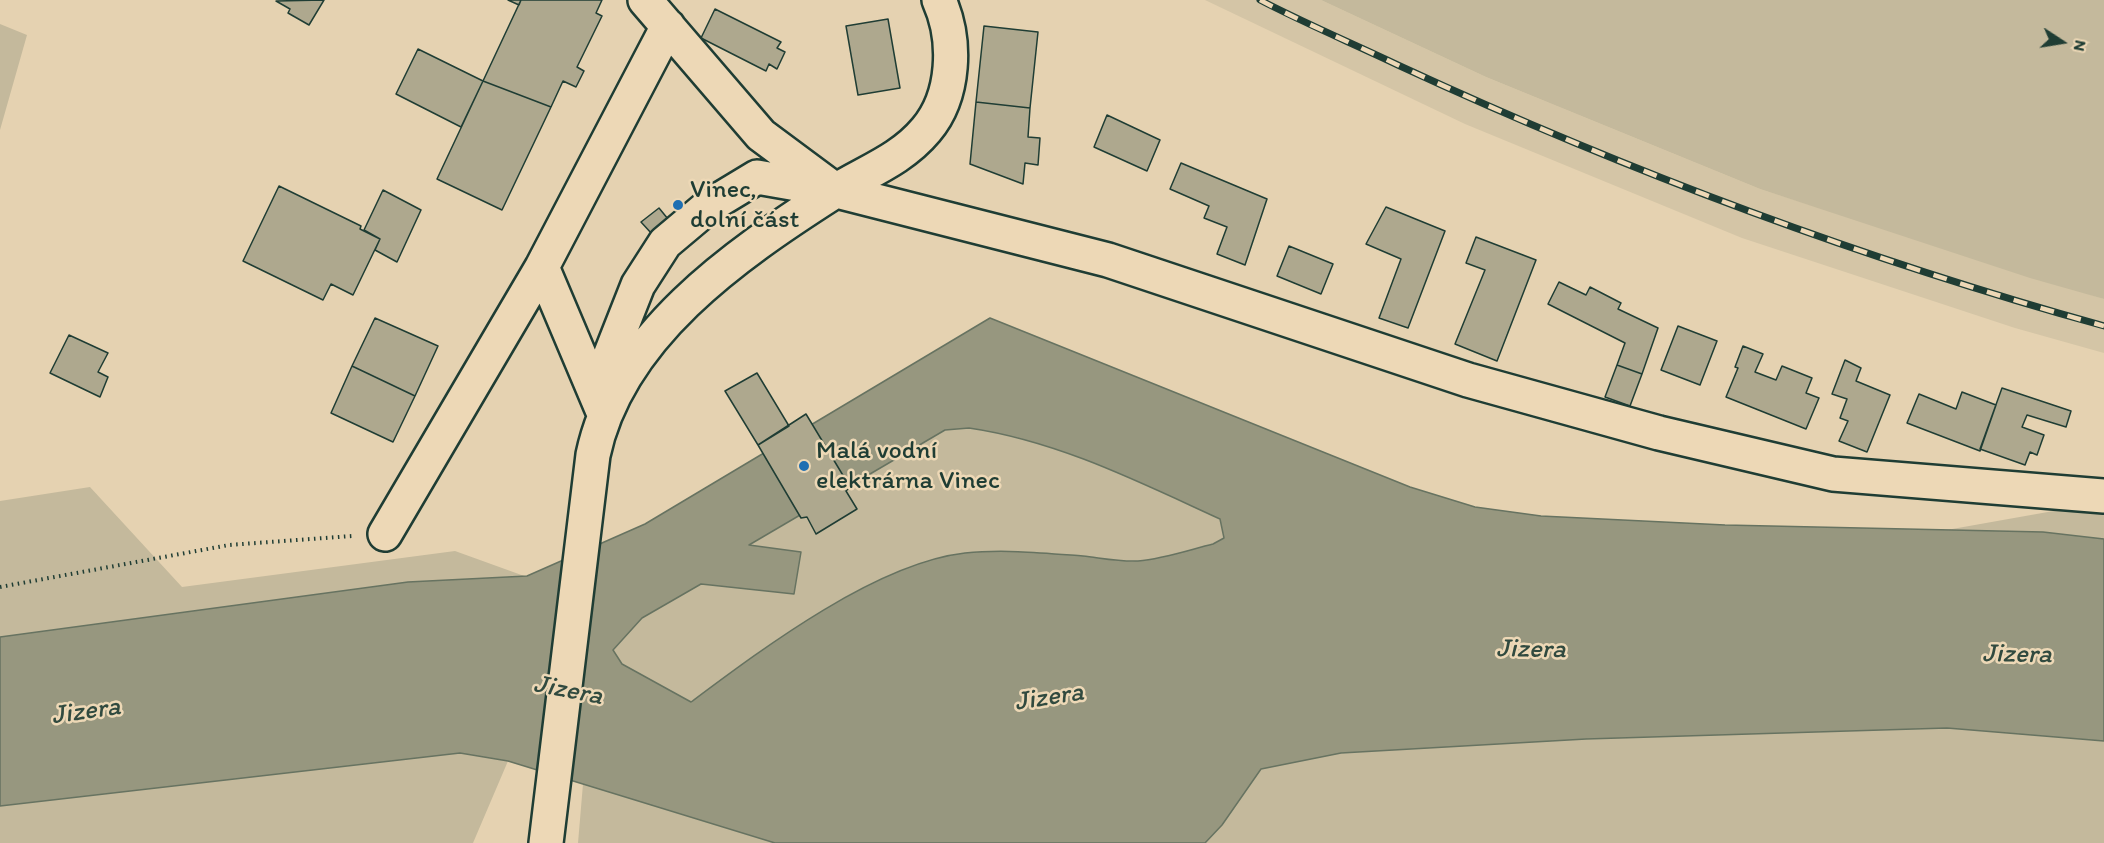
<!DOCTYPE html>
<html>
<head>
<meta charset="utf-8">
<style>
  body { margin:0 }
  #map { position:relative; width:2104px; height:843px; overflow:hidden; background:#e5d2b1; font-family:Itim,sans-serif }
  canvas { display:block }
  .north { position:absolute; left:2032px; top:12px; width:60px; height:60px; -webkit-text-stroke:4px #edd8b6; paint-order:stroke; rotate:102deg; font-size:16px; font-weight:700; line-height:24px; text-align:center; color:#1f3d34 }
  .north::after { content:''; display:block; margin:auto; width:21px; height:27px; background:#1f3d34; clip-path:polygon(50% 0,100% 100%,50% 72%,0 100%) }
</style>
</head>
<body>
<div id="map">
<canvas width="2104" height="843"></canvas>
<div class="north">N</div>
</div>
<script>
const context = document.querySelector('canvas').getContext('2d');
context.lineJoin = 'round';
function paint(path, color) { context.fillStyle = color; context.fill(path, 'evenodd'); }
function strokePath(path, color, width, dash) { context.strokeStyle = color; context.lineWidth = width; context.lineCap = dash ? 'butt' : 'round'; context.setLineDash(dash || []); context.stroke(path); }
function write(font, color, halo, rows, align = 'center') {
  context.font = font + ' Itim,sans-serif'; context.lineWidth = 5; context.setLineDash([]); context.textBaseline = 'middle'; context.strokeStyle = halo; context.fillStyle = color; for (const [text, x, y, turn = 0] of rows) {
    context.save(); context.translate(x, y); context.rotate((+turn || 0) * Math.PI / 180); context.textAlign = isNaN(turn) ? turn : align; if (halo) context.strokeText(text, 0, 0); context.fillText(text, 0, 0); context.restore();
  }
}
const built = new Path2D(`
  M1205,0H1321L1486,77L1760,189L2104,299V353L2015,328L1742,238L1465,124Z`);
const green = new Path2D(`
  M1321,0H2104V299L2030,278L1760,189L1486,77Z
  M0,24L27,35L0,130Z
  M969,428C1058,441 1139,482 1220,519L1224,538L1213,544C1189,550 1163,559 1138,561C1120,562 1101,558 1083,556C1044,553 1004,549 965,553C875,563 762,649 691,702L622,664L613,650L642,618L701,584L794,594L748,546L945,430Z
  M90,487L182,587L455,551L527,577L408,582L0,637V501Z
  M2104,502V539L2043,532L1941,531Z
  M1947,728L2104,741V843H1205L1222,825L1261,769L1341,753L1586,739Z
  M460,753L508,761L473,843H0V806Z
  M583,784L775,843H578Z`);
const water = new Path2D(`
  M990,318L1410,487L1475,507L1541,516L1725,525L2043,532L2104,539V741L1947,728L1586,739L1341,753L1261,769L1222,825L1205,843H775L508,761L460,753L0,806V637L408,582L527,576L645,524ZM969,428C1058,441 1139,482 1220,519L1224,538L1213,544C1189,550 1163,559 1138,561C1120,562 1101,558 1083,556C1044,553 1004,549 965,553C876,563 762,649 691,702L622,664L613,650L642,618L701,584L794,594L801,552L749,545L945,430Z`);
const building = new Path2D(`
  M324,0L309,25L288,13L290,9L276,1Z
  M508,0H521L519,5Z
  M521,0H602L596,13L602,16L577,67L584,71L576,87L563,81L551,107L483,81Z
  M715,9L781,42L777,48L785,52L777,69L769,64L766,71L701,38Z
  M888,19L900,88L858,95L846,26Z
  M984,26L1038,32L1030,108L976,102Z
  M418,49L483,81L461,127L396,94Z
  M483,81L551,107L502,210L437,179Z
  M976,102L1030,108L1028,137L1040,138L1038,165L1025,163L1023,184L970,164Z
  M1107,115L1160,140L1147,171L1094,147Z
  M1181,163L1267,199L1245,265L1217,254L1227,227L1204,218L1209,206L1170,189Z
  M279,186L361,226L360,229L380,239L353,295L331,284L323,300L243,261Z
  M383,190L421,210L397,262L375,250L380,239L364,230Z
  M1386,207L1445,231L1408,328L1379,318L1401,259L1366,244Z
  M659,208L668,219L652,234L641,222Z
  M1476,237L1536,260L1497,361L1455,344L1485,270L1466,263Z
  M1289,246L1333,264L1321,294L1277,276Z
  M1559,282L1586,295L1590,287L1621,303L1618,309L1658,328L1642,374L1617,365L1625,343L1548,304Z
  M375,318L438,346L415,396L352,366Z
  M1678,326L1717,341L1700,385L1661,370Z
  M69,335L108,353L98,372L108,377L100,397L50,373Z
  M1743,346L1763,354L1755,372L1776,380L1782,366L1812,378L1806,393L1819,398L1806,429L1726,397L1738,368L1735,367Z
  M1845,360L1861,368L1856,381L1890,395L1867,452L1839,441L1848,421L1840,418L1847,399L1832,394Z
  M1617,365L1642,374L1630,406L1605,397Z
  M352,366L415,396L393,442L331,413Z
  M757,373L789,426L758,445L725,391Z
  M2002,388L2071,411L2066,427L2027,415L2022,427L2044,435L2037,455L2030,452L2025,465L1980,449Z
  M1962,392L1996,405L1980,451L1907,423L1919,394L1956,409Z
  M806,414L850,487L846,491L857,509L816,534L807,517L801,518L758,445Z`);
const path = new Path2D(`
  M0,587L229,545L352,536`);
const minor = new Path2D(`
  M645,0L761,135L831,187
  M602,409L542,267L668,26
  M604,414L608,361L638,285L665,243L709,206L757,177L837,191L1108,260L1468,380L1659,433L1833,474L2104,496
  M385,534L542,267
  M546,843L593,455C618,336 735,255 832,193C865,172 900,161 926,130C955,96 957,40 939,0`);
const rail = new Path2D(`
  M1260,0C1306,24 1354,44 1400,66C1627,171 1863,259 2104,326`);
const markers = [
  [678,205,6,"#1f6fb2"],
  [804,466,6,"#1f6fb2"]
];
const poiNames = [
  ["Vinec,",690,190],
  ["dolní část",690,220],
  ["Malá vodní",816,451],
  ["elektrárna Vinec",816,481]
];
const waterNames = [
  ["Jizera",1531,650,1],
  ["Jizera",2017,655,1],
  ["Jizera",568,691,11],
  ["Jizera",1049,698,-9],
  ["Jizera",86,712,-8]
];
paint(built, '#d4c5a6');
paint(green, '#c4b99c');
paint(water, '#97977f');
strokePath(water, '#677361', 1.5);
paint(building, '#aea88e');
strokePath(building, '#1f3d34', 1.5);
strokePath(minor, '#1f3d34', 38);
strokePath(path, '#1f3d34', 4, [1.5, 4.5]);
strokePath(minor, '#edd8b6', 33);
strokePath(rail, '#1f3d34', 7);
strokePath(rail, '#edd8b6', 4.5, [14]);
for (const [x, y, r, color] of markers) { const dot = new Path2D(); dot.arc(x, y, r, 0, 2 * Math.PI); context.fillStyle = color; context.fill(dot); strokePath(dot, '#edd8b6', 2); }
write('26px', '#1f3d34', '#edd8b6', poiNames, 'left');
write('italic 27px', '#314a3f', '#edd8b6', waterNames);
</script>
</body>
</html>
